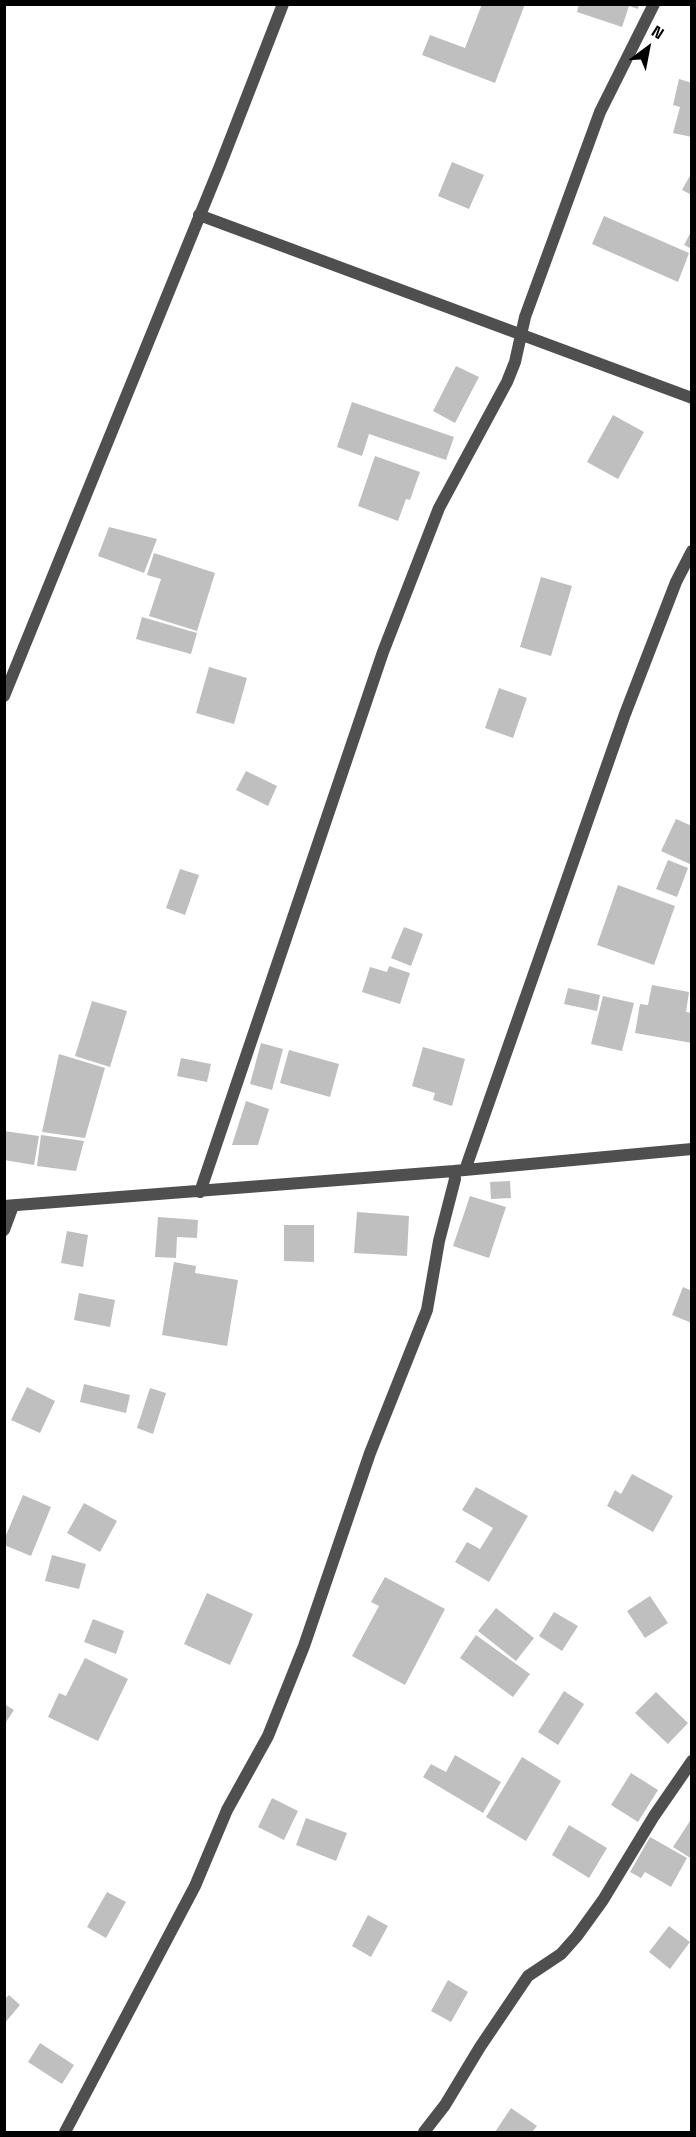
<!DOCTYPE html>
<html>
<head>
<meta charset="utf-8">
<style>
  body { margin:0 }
  #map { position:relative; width:696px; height:2137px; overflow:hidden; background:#fff; font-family:"Space Grotesk",sans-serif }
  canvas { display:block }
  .frame { position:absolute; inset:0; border:6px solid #000; pointer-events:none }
  .north { position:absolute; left:618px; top:18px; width:60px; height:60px; -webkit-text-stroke:4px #fff; paint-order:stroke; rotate:32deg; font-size:16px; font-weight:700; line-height:24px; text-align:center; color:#000 }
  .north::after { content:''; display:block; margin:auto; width:21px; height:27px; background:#000; clip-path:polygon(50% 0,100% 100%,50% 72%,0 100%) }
</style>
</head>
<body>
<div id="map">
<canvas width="696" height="2137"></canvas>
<div class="frame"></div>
<div class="north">N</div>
</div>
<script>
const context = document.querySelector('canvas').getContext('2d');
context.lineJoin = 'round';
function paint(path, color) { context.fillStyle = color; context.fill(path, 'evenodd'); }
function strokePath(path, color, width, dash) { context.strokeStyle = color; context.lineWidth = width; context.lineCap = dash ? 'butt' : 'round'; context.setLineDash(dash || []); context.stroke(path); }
const building = new Path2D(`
  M482,4H525L495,83L422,55L430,35L465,48Z
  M579,4H639L638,9L629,6L622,27L577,12Z
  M679,79L692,83V137L673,133L680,107L673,105Z
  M452,162L484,175L469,209L438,196Z
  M692,172V195L682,190Z
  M604,216L689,253L678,282L592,244Z
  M692,230V249L684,245Z
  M456,366L479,377L455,423L433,411Z
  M352,402L454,437L446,460L369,434L362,456L337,447Z
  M613,415L644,432L618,479L587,462Z
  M375,456L420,472L410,500L406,499L398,521L358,506Z
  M109,527L157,539L144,573L98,556Z
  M154,553L215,573L197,631L149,616L161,579L147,575Z
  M541,577L572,586L551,656L520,647Z
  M142,617L197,633L191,654L136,639Z
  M209,667L247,678L234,724L196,713Z
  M499,688L527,698L513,738L485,728Z
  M246,771L277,786L268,806L236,790Z
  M676,819L692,826V865L661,851Z
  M668,860L688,868L677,897L656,889Z
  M180,869L199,875L185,915L166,908Z
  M618,885L675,906L654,965L597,945Z
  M404,927L423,934L411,966L391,958Z
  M389,966L410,973L400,1004L362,992L370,967L387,972Z
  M652,985L689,992L686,1012L692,1013V1043L635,1033L640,1004L648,1005Z
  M568,988L600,995L597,1011L564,1004Z
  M603,996L634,1003L622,1051L591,1044Z
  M92,1001L127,1011L110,1067L75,1056Z
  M261,1043L283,1049L272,1090L250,1084Z
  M423,1047L465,1059L452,1106L433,1100L435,1093L412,1086Z
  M289,1050L339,1064L330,1097L280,1083Z
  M59,1054L105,1068L85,1138L42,1132Z
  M181,1058L211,1064L207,1082L177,1076Z
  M246,1101L269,1109L258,1145H232Z
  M4,1131L39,1136L34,1165L4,1160Z
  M41,1135L84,1141L76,1171L37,1166Z
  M510,1181L511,1198L491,1199L490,1182Z
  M470,1196L506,1207L489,1258L453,1246Z
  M357,1212L409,1216L407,1256L354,1253Z
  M158,1217L198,1220L197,1238L177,1237L176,1258L155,1257Z
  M284,1225H314V1262L284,1261Z
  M67,1231L88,1235L83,1267L61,1263Z
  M174,1262L196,1266L195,1273L238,1280L227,1346L162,1335Z
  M683,1287L692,1291V1323L672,1315Z
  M79,1293L115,1300L110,1327L74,1320Z
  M84,1384L130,1395L126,1413L80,1402Z
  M27,1387L55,1401L40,1433L11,1420Z
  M150,1388L166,1393L153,1434L137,1428Z
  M632,1474L673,1496L653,1532L607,1506L615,1490L621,1494Z
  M476,1487L528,1516L489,1582L455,1562L467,1542L480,1549L493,1528L462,1510Z
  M23,1495L51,1507L31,1556L4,1545V1540Z
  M84,1503L117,1521L100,1552L67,1533Z
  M52,1555L86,1564L79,1589L45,1581Z
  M385,1577L445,1609L405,1685L352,1656L379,1606L371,1602Z
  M207,1593L253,1614L230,1665L184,1644Z
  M650,1596L668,1623L645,1638L627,1611Z
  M496,1608L534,1638L516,1661L478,1631Z
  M554,1612L578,1626L562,1651L539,1636Z
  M93,1619L124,1631L116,1654L84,1642Z
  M476,1635L530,1674L513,1697L460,1658Z
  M85,1658L128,1679L98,1741L48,1717L59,1693L66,1696Z
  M564,1691L584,1704L558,1745L538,1732Z
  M656,1692L688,1723L668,1744L635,1713Z
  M4,1704L14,1710L4,1725Z
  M455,1755L501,1782L483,1813L423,1777L431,1764L446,1772Z
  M522,1757L561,1781L526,1841L486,1817Z
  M631,1773L658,1790L638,1822L611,1805Z
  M272,1798L298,1811L284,1840L258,1827Z
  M306,1818L347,1833L336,1861L296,1845Z
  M690,1821L692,1822V1859L673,1847Z
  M569,1825L607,1848L589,1878L552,1855Z
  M650,1837L687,1858L671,1887L645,1872L641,1878L630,1872Z
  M107,1892L126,1902L106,1938L87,1927Z
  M368,1915L388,1926L371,1957L352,1946Z
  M669,1926L690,1942L670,1969L649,1952Z
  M448,1980L468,1992L451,2022L431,2011Z
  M9,1995L20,2005L4,2024V2000Z
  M40,2043L74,2065L62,2084L28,2062Z
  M511,2108L537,2126L532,2132H495Z`);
const minor = new Path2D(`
  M199,215L692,398
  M4,696L220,166L283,4
  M465,1170L625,714L676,582L692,551
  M200,1192L383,652L439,508L507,382L515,362L525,317L600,112L654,4
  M4,1206L454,1171L692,1149
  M4,1230L13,1206
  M65,2132L195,1886L227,1810L268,1736L304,1646L370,1453L427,1310L439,1241L455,1179L454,1171
  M424,2132L445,2105L480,2047L528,1976L561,1954L577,1936L603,1900L654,1816L692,1761`);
paint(building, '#bfbfbf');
strokePath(minor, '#4f4f4f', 12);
</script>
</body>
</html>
